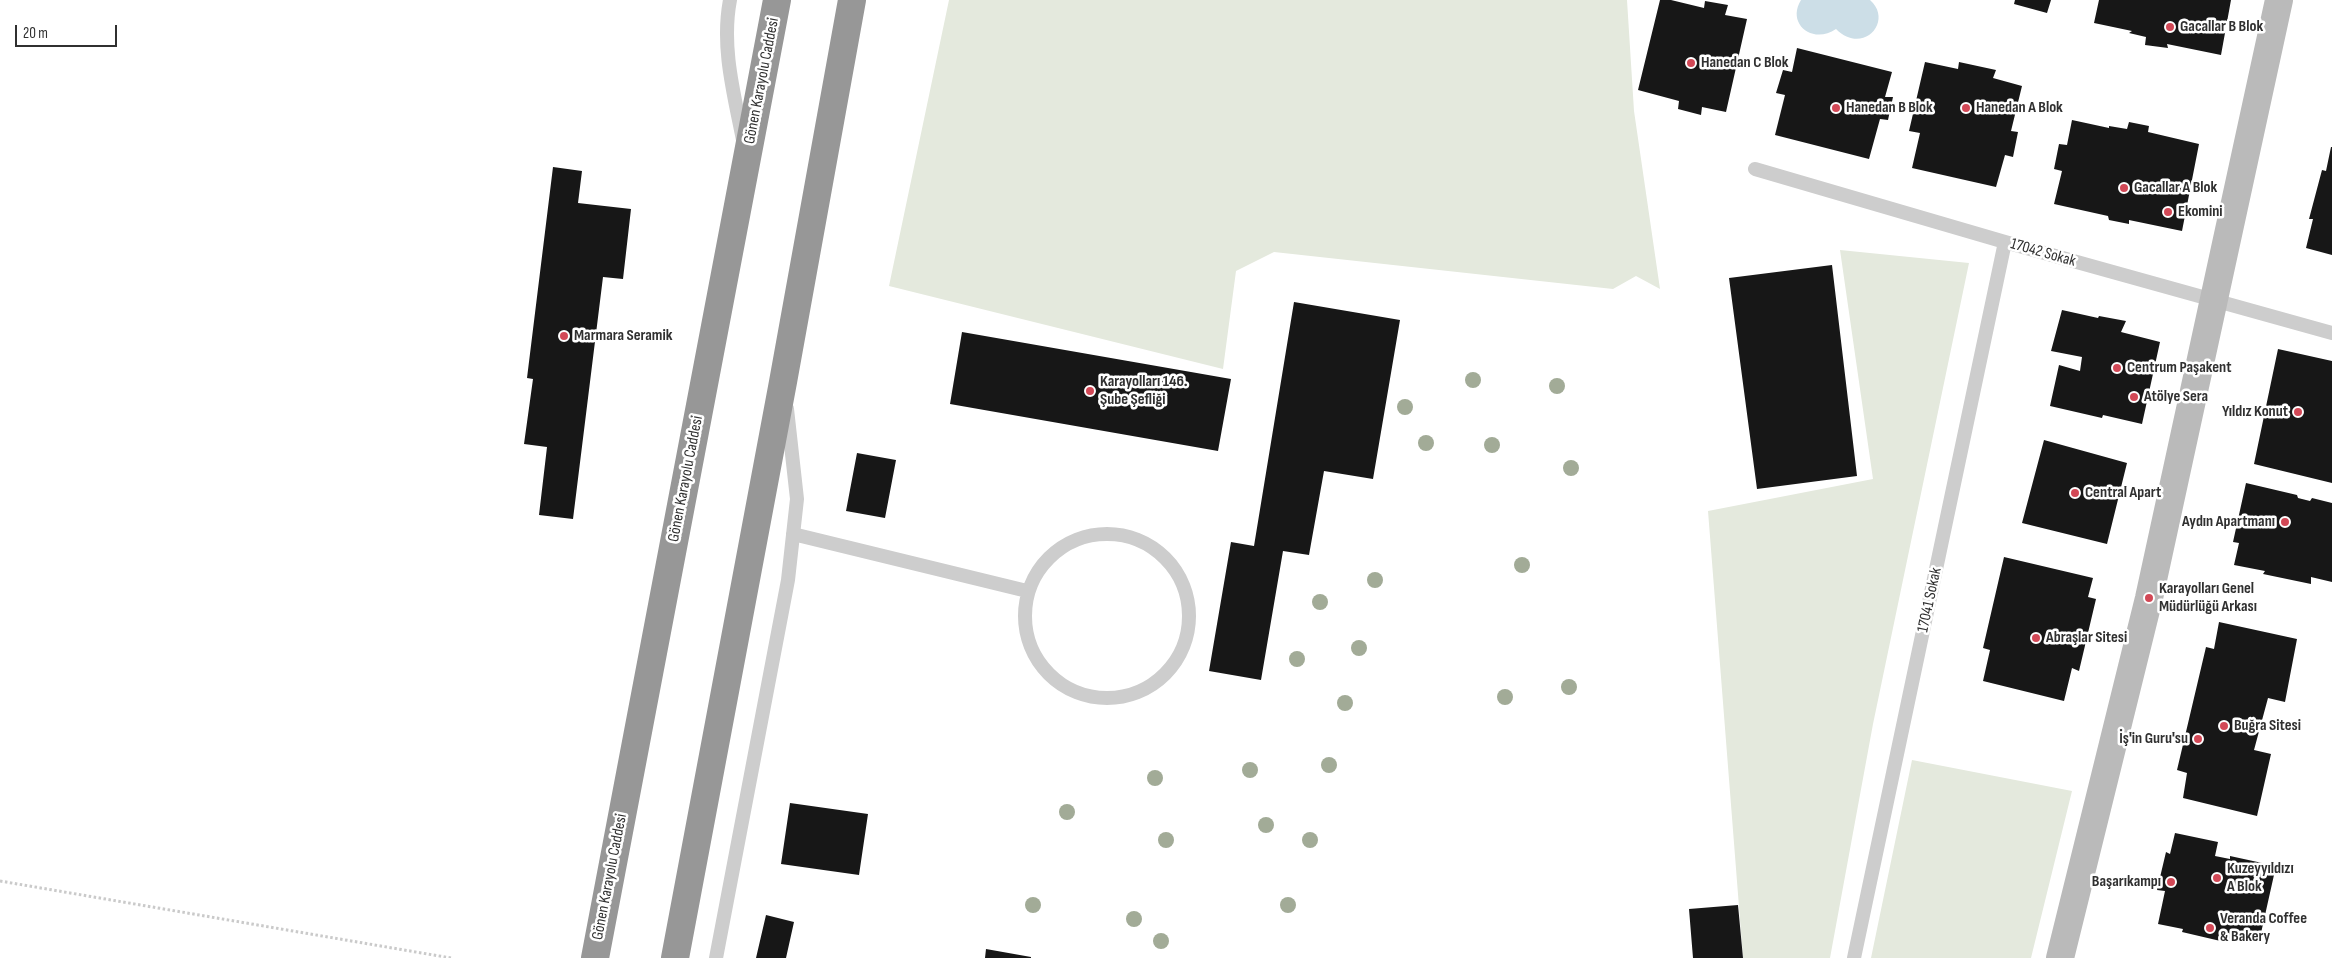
<!DOCTYPE html>
<html>
<head>
<meta charset="utf-8">
<style>
  body { margin:0 }
  #map { position:relative; width:2332px; height:958px; overflow:hidden; background:#fff; font-family:"Sofia Sans Condensed",sans-serif }
  canvas { display:block }
  .scale { position:absolute; left:15px; top:25px; width:102px; height:22px; box-sizing:border-box; border:2px solid #303030; border-top:0; padding-left:6px; font-size:15px; line-height:18px; white-space:nowrap; color:#303030; -webkit-text-stroke:4px #fff; paint-order:stroke }
</style>
</head>
<body>
<div id="map">
<canvas width="2332" height="958"></canvas>
<div class="scale">20 m</div>
</div>
<script>
const context = document.querySelector('canvas').getContext('2d');
context.lineJoin = 'round';
function paint(path, color) { context.fillStyle = color; context.fill(path, 'evenodd'); }
function strokePath(path, color, width, dash) { context.strokeStyle = color; context.lineWidth = width; context.lineCap = dash ? 'butt' : 'round'; context.setLineDash(dash || []); context.stroke(path); }
function write(font, color, halo, rows, align = 'center') {
  context.font = font + ' "Sofia Sans Condensed",sans-serif'; context.lineWidth = 5; context.setLineDash([]); context.textBaseline = 'middle'; context.strokeStyle = halo; context.fillStyle = color; for (const [text, x, y, turn = 0] of rows) {
    context.save(); context.translate(x, y); context.rotate((+turn || 0) * Math.PI / 180); context.textAlign = isNaN(turn) ? turn : align; if (halo) context.strokeText(text, 0, 0); context.fillText(text, 0, 0); context.restore();
  }
}
const green = new Path2D(`
  M949,0H1627L1634,111L1660,289L1636,276L1613,289L1274,252L1236,271L1223,369L889,286Z
  M1840,250L1969,263L1873,724L1830,958H1743L1708,511L1873,479Z
  M1912,760L2072,791L2031,958H1871Z`);
const water = new Path2D(`
  M1801,0H1870C1894,21 1863,56 1836,29C1813,45 1786,24 1801,0Z`);
const building = new Path2D(`
  M1660,0H1671L1704,8L1705,1L1728,5L1725,15L1747,19L1726,112L1702,107L1701,115L1678,109L1679,101L1638,90Z
  M2015,0H2051L2047,13L2014,4Z
  M2099,0H2231L2221,55L2167,44L2168,48L2145,45L2146,37L2129,33L2132,31L2094,23Z
  M1797,48L1892,72L1885,97H1893L1888,120L1880,119L1869,159L1775,135L1785,95L1776,93L1783,70L1792,72Z
  M1925,62L1958,69L1959,62L1996,70L1993,78L2022,86L2011,131L2018,132L2013,157L2005,155L1996,187L1912,168L1920,133L1909,131Z
  M2072,120L2109,128V126L2127,129L2129,122L2149,126L2148,132L2199,144L2182,231L2129,220V224L2109,220L2108,216L2054,204L2062,171L2054,169L2059,144L2067,145Z
  M2331,147H2332V255L2306,248L2313,219H2309L2322,170L2326,171Z
  M553,167L582,171L578,203L631,209L623,279L603,277L573,519L539,515L547,447L524,444L533,379L527,378Z
  M1832,265L1857,476L1757,489L1729,278Z
  M1294,302L1400,320L1373,479L1324,471L1309,555L1283,551L1261,680L1209,671L1231,542L1254,546Z
  M2062,310L2098,318L2099,316L2126,321L2121,332L2160,342L2142,424L2103,415L2102,418L2050,406L2059,365L2080,371L2082,357L2051,351Z
  M962,332L1231,379L1218,451L950,404Z
  M2278,349L2332,361V483L2254,464Z
  M2044,440L2127,463L2107,544L2022,523Z
  M857,453L896,460L885,518L846,511Z
  M2246,483L2297,495L2298,498L2310,501L2312,498L2332,503V582L2311,577V584L2263,574L2265,571L2234,565L2239,543L2233,542Z
  M2004,557L2093,578L2088,597L2096,599L2079,671L2072,668L2064,701L1983,681L1990,650L1983,648Z
  M2219,622L2297,639L2285,702L2268,698L2254,750L2271,754L2257,816L2183,798L2187,773L2177,770L2206,647L2214,649Z
  M790,803L868,814L859,875L781,864Z
  M2175,833L2218,842L2215,856L2230,859V856L2276,866L2259,942L2230,936L2229,943L2182,932L2183,929L2158,924L2165,891L2157,890L2166,852L2170,854Z
  M1738,905L1743,958H1693L1689,909Z
  M766,915L794,922L786,958H756Z
  M986,949L1031,957V958H985Z`);
const path = new Path2D(`
  M0,881L451,958`);
const lane = new Path2D(`
  M730,0C721,47 734,94 743,140
  M1755,169L2005,242L2332,333
  M1025 616a82 82 0 1 1 164 0a82 82 0 1 1-164 0Z
  M793,534L1027,591
  M716,958L788,580L797,499L787,409
  M1854,958L2005,242`);
const secondary = new Path2D(`
  M2060,958L2149,598L2279,0`);
const highway = new Path2D(`
  M595,958L777,0
  M675,958L783,382L852,0`);
const trees = [
  [1473,380],
  [1557,386],
  [1405,407],
  [1426,443],
  [1492,445],
  [1571,468],
  [1522,565],
  [1375,580],
  [1320,602],
  [1359,648],
  [1297,659],
  [1569,687],
  [1505,697],
  [1345,703],
  [1329,765],
  [1250,770],
  [1155,778],
  [1067,812],
  [1266,825],
  [1166,840],
  [1310,840],
  [1033,905],
  [1288,905],
  [1134,919],
  [1161,941]
];
const markers = [
  [2170,27,5,"#d24856"],
  [1691,63,5,"#d24856"],
  [1836,108,5,"#d24856"],
  [1966,108,5,"#d24856"],
  [2124,188,5,"#d24856"],
  [2168,212,5,"#d24856"],
  [564,336,5,"#d24856"],
  [2117,368,5,"#d24856"],
  [1090,391,5,"#d24856"],
  [2134,397,5,"#d24856"],
  [2298,412,5,"#d24856"],
  [2075,493,5,"#d24856"],
  [2285,522,5,"#d24856"],
  [2149,598,5,"#d24856"],
  [2036,638,5,"#d24856"],
  [2224,726,5,"#d24856"],
  [2198,739,5,"#d24856"],
  [2217,878,5,"#d24856"],
  [2171,882,5,"#d24856"],
  [2210,928,5,"#d24856"]
];
const poiNames = [
  ["Gacallar B Blok",2180,27],
  ["Hanedan C Blok",1701,63],
  ["Hanedan B Blok",1846,108],
  ["Hanedan A Blok",1976,108],
  ["Gacallar A Blok",2134,188],
  ["Ekomini",2178,212],
  ["Marmara Seramik",574,336],
  ["Centrum Paşakent",2127,368],
  ["Karayolları 146.",1100,382],
  ["Şube Şefliği",1100,400],
  ["Atölye Sera",2144,397],
  ["Yıldız Konut",2288,412,"right"],
  ["Central Apart",2085,493],
  ["Aydın Apartmanı",2275,522,"right"],
  ["Karayolları Genel",2159,589],
  ["Müdürlüğü Arkası",2159,607],
  ["Abraşlar Sitesi",2046,638],
  ["Buğra Sitesi",2234,726],
  ["İş'in Guru'su",2188,739,"right"],
  ["Kuzeyyıldızı",2227,869],
  ["A Blok",2227,887],
  ["Başarıkampı",2161,882,"right"],
  ["Veranda Coffee",2220,919],
  ["& Bakery",2220,937]
];
const streetNames = [
  ["Gönen Karayolu Caddesi",762,81,-79],
  ["17042 Sokak",2043,253,16],
  ["Gönen Karayolu Caddesi",686,479,-79],
  ["17041 Sokak",1930,600,-78],
  ["Gönen Karayolu Caddesi",610,877,-79]
];
paint(green, '#e4e9dd');
paint(water, '#ccdee7');
paint(building, '#171717');
strokePath(path, '#cacaca', 3, [2.5, 2.5]);
strokePath(lane, '#cdcdcd', 14);
strokePath(secondary, '#bababa', 28);
strokePath(highway, '#979797', 28);
context.fillStyle = '#a2ab97';
for (const [x, y] of trees) { context.beginPath(); context.arc(x, y, 8, 0, 2 * Math.PI); context.fill(); }
for (const [x, y, r, color] of markers) { const dot = new Path2D(); dot.arc(x, y, r, 0, 2 * Math.PI); context.fillStyle = color; context.fill(dot); strokePath(dot, '#fff', 2); }
write('bold 16px', '#303030', '#fff', poiNames, 'left');
write('16px', '#303030', '#fff', streetNames);
</script>
</body>
</html>
